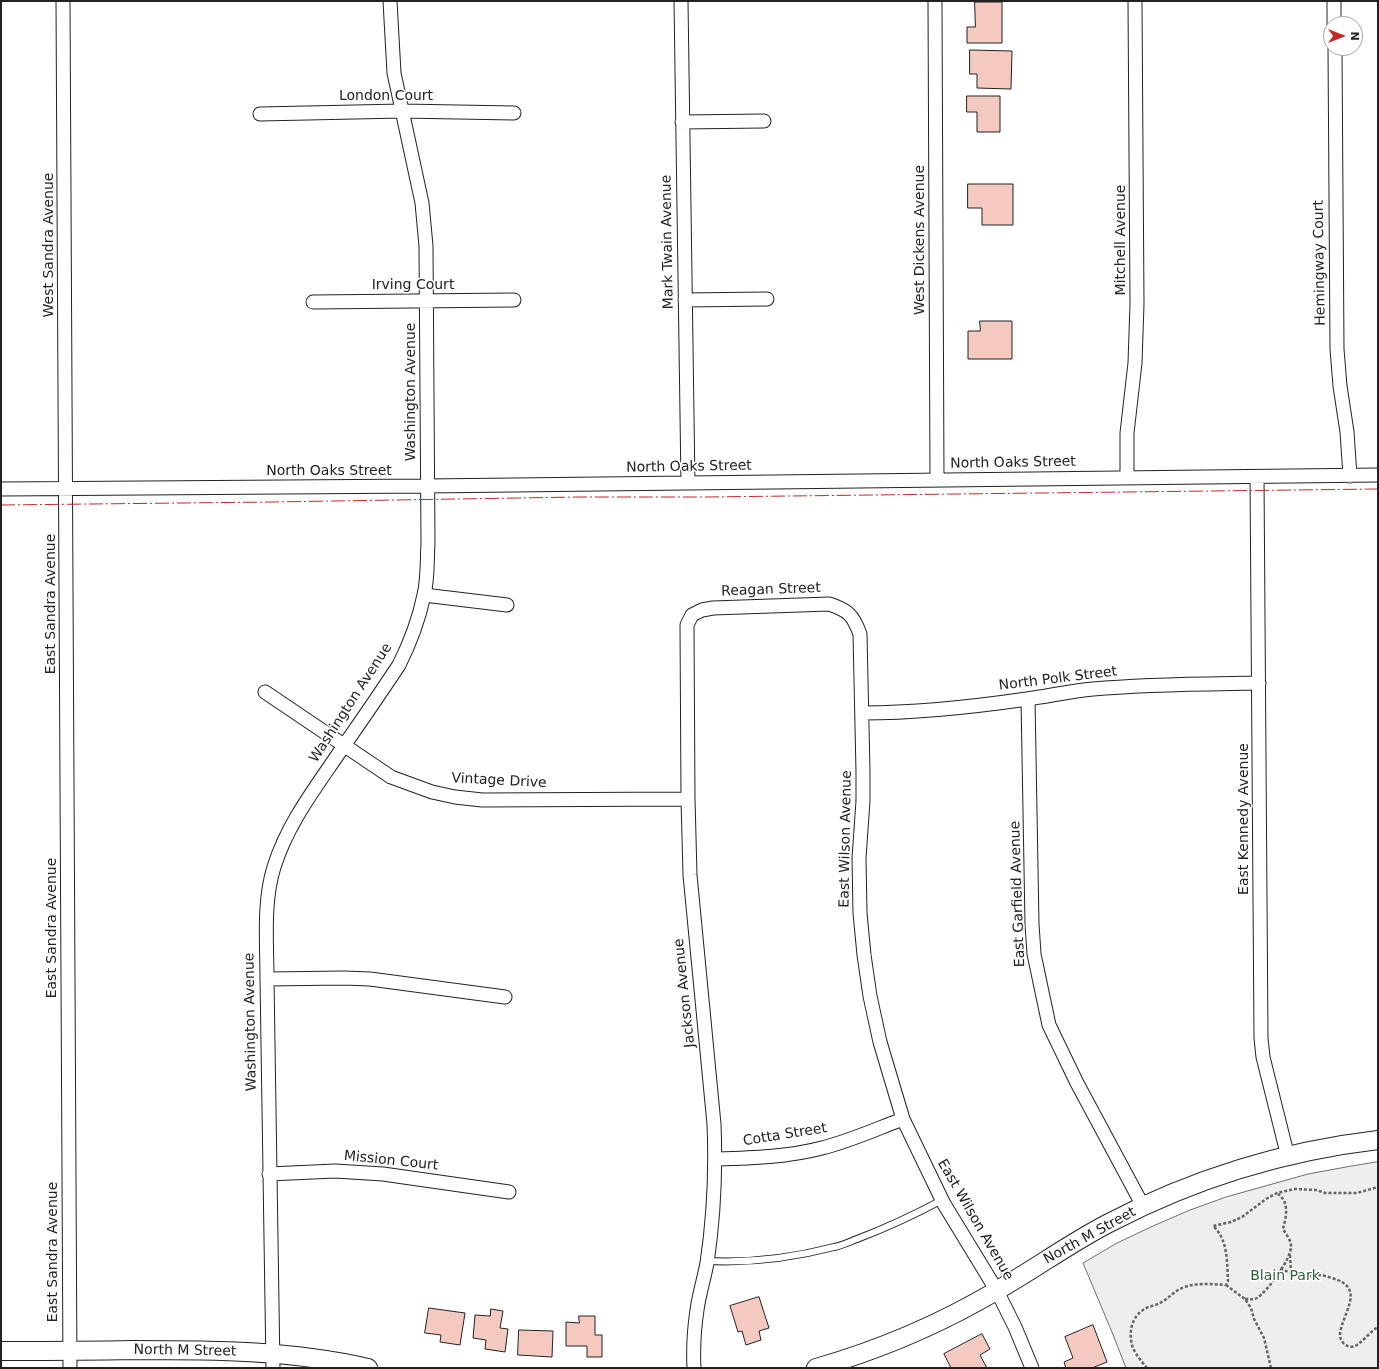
<!DOCTYPE html>
<html>
<head>
<meta charset="utf-8">
<style>
  body { margin:0 }
  #map { position:relative; width:1379px; height:1369px; overflow:hidden; background:#fff; font-family:"DejaVu Sans",sans-serif }
  canvas { display:block }
  .frame { position:absolute; inset:0; border:2px solid #222; pointer-events:none }
  .north { position:absolute; left:1323px; top:16px; width:40px; height:40px; box-sizing:border-box; background:#fff; border:1px solid #a7a7a7; border-radius:50%; rotate:90deg; font-size:11px; font-weight:700; line-height:16px; text-align:center; color:#222 }
  .north::after { content:''; display:block; margin:auto; width:14px; height:18px; background:#c62828; clip-path:polygon(50% 0,100% 100%,50% 72%,0 100%) }
</style>
</head>
<body>
<div id="map">
<canvas width="1379" height="1369"></canvas>
<div class="frame"></div>
<div class="north">N</div>
</div>
<script>
const context = document.querySelector('canvas').getContext('2d');
context.lineJoin = 'round';
function paint(path, color) { context.fillStyle = color; context.fill(path, 'evenodd'); }
function strokePath(path, color, width, dash) { context.strokeStyle = color; context.lineWidth = width; context.lineCap = dash ? 'butt' : 'round'; context.setLineDash(dash || []); context.stroke(path); }
function write(font, color, halo, rows, align = 'center') {
  context.font = font + ' "DejaVu Sans",sans-serif'; context.lineWidth = 3; context.setLineDash([]); context.textBaseline = 'middle'; context.strokeStyle = halo; context.fillStyle = color; for (const [text, x, y, turn = 0] of rows) {
    context.save(); context.translate(x, y); context.rotate((+turn || 0) * Math.PI / 180); context.textAlign = isNaN(turn) ? turn : align; if (halo) context.strokeText(text, 0, 0); context.fillText(text, 0, 0); context.restore();
  }
}
const green = new Path2D(`
  M1378,1162V1368H1126L1114,1337L1083,1263L1117,1243L1153,1226L1190,1210L1226,1197L1308,1174L1346,1167Z`);
const building = new Path2D(`
  M975,2H1002V43H967V27H975Z
  M970,50L1012,51L1011,89L977,88V74H970Z
  M967,96H1000V132H977V112H967Z
  M968,184H1013V225H982V208H968Z
  M980,321H1012V359H968V331H980Z
  M759,1297L769,1328L759,1331L761,1340L746,1345L742,1331L738,1332L730,1306Z
  M429,1308L465,1313L460,1345L440,1342L441,1335L425,1333Z
  M491,1309L503,1311L500,1328L508,1329L505,1352L485,1349L486,1340L473,1338L475,1315L490,1316Z
  M579,1316H595V1335H602V1357H587V1346H566V1322L579,1323Z
  M1093,1325L1107,1362L1092,1368H1066L1064,1362L1073,1358L1065,1337Z
  M519,1330L553,1331L552,1357L518,1355Z
  M982,1334L990,1349L980,1355L987,1368H951L944,1354Z`);
const path = new Path2D(`
  M1290,1255L1291,1273
  M1280,1269L1306,1278C1314,1273 1323,1275 1332,1278C1368,1288 1341,1314 1340,1335C1340,1343 1349,1350 1357,1345C1364,1340 1370,1332 1378,1327
  M1226,1285L1245,1299L1251,1308L1254,1319L1264,1338L1271,1368
  M1245,1299C1250,1299 1253,1300 1257,1298C1267,1292 1292,1258 1291,1246C1291,1240 1286,1234 1283,1229C1286,1217 1290,1203 1278,1194
  M1147,1368C1142,1362 1136,1355 1133,1348C1128,1334 1131,1318 1143,1310C1148,1306 1155,1306 1160,1303C1167,1299 1172,1294 1178,1290C1192,1282 1210,1284 1226,1285L1228,1281C1227,1262 1228,1239 1213,1226L1231,1222L1242,1217L1266,1199L1277,1193L1295,1189L1316,1190L1325,1193H1357L1378,1187`);
const lane = new Path2D(`
  M707,1261C749,1263 792,1258 834,1247C841,1246 849,1242 857,1239C886,1228 914,1215 942,1200`);
const street = new Path2D(`
  M63,1L70,1368
  M681,1L688,483
  M935,1L937,480
  M1334,1V24
  M1335,48L1337,349L1340,386L1347,432L1350,476
  M260,114L402,111L514,113
  M682,122L764,121
  M685,300L767,299
  M313,302L514,300
  M1257,477L1261,1038L1263,1057L1288,1157
  M1127,478V433L1135,363L1137,304L1135,1
  M1,489L427,486L1378,475
  M424,595L507,605
  M265,692L391,777L432,792L455,797L482,800L688,799
  M1028,699L1032,924L1034,954L1049,1025L1077,1083L1143,1206
  M862,713C917,713 972,707 1027,699C1049,696 1071,691 1093,689C1148,684 1204,684 1259,683
  M267,979L344,978L370,979L505,997
  M716,1159C751,1158 788,1157 822,1148C850,1141 876,1129 903,1119
  M269,1174L335,1171L383,1174L509,1192
  M273,1368L267,979C267,942 263,902 274,867C288,822 317,786 343,747C362,720 381,692 399,665C410,643 419,619 424,595C428,578 427,560 428,543L426,246L422,203L394,73L390,1
  M694,1368C693,1349 694,1330 697,1310C699,1295 704,1279 707,1263C714,1216 716,1171 714,1124L690,875L688,799L687,625L692,615L702,610L713,608L829,604C848,610 853,615 860,634L863,772V801L859,858L860,913L864,955L870,996L880,1042L903,1119L944,1204L997,1291L1015,1327L1032,1368`);
const secondary = new Path2D(`
  M1,1351C45,1351 88,1351 132,1350C211,1350 291,1350 368,1368
  M816,1368C879,1350 940,1324 996,1291C1035,1269 1070,1243 1109,1223C1193,1179 1284,1151 1378,1140`);
const power = new Path2D(`
  M1,505L272,502L579,497H706L1378,489`);
const streetNames = [
  ["London Court",386,96],
  ["West Dickens Avenue",920,240,-90],
  ["Mitchell Avenue",1121,240,-90],
  ["Mark Twain Avenue",668,242,-91],
  ["West Sandra Avenue",49,245,-90],
  ["Hemingway Court",1320,263,-91],
  ["Irving Court",413,285],
  ["Washington Avenue",411,392,-90],
  ["North Oaks Street",1013,463,-1],
  ["North Oaks Street",689,467,-1],
  ["North Oaks Street",329,471],
  ["Reagan Street",771,590,-2],
  ["East Sandra Avenue",51,604,-90],
  ["North Polk Street",1058,679,-7],
  ["Washington Avenue",351,703,-57],
  ["Vintage Drive",499,781,3],
  ["East Kennedy Avenue",1244,819,-90],
  ["East Wilson Avenue",846,839,-89],
  ["East Garfield Avenue",1018,894,-92],
  ["East Sandra Avenue",52,928,-90],
  ["Jackson Avenue",685,993,-96],
  ["Washington Avenue",251,1022,-91],
  ["Cotta Street",785,1135,-9],
  ["Mission Court",391,1161,6],
  ["East Wilson Avenue",975,1220,60],
  ["North M Street",1090,1236,-29],
  ["East Sandra Avenue",53,1252,-90],
  ["North M Street",185,1351,1]
];
const parkNames = [
  ["Blain Park",1285,1276]
];
paint(green, '#eee');
strokePath(green, '#6f6f6f', 1);
paint(building, '#f3c9c0');
strokePath(building, '#222', 1);
strokePath(lane, '#222', 8);
strokePath(street, '#222', 15);
strokePath(secondary, '#222', 20);
strokePath(path, '#646464', 2.5, [3, 2]);
strokePath(lane, '#fff', 6);
strokePath(street, '#fff', 13);
strokePath(secondary, '#fff', 18);
strokePath(power, '#c62828', 1, [14, 3, 2, 3]);
write('14px', '#222', '#fff', streetNames);
write('14px', '#2f5e38', '#fff', parkNames);
</script>
</body>
</html>
